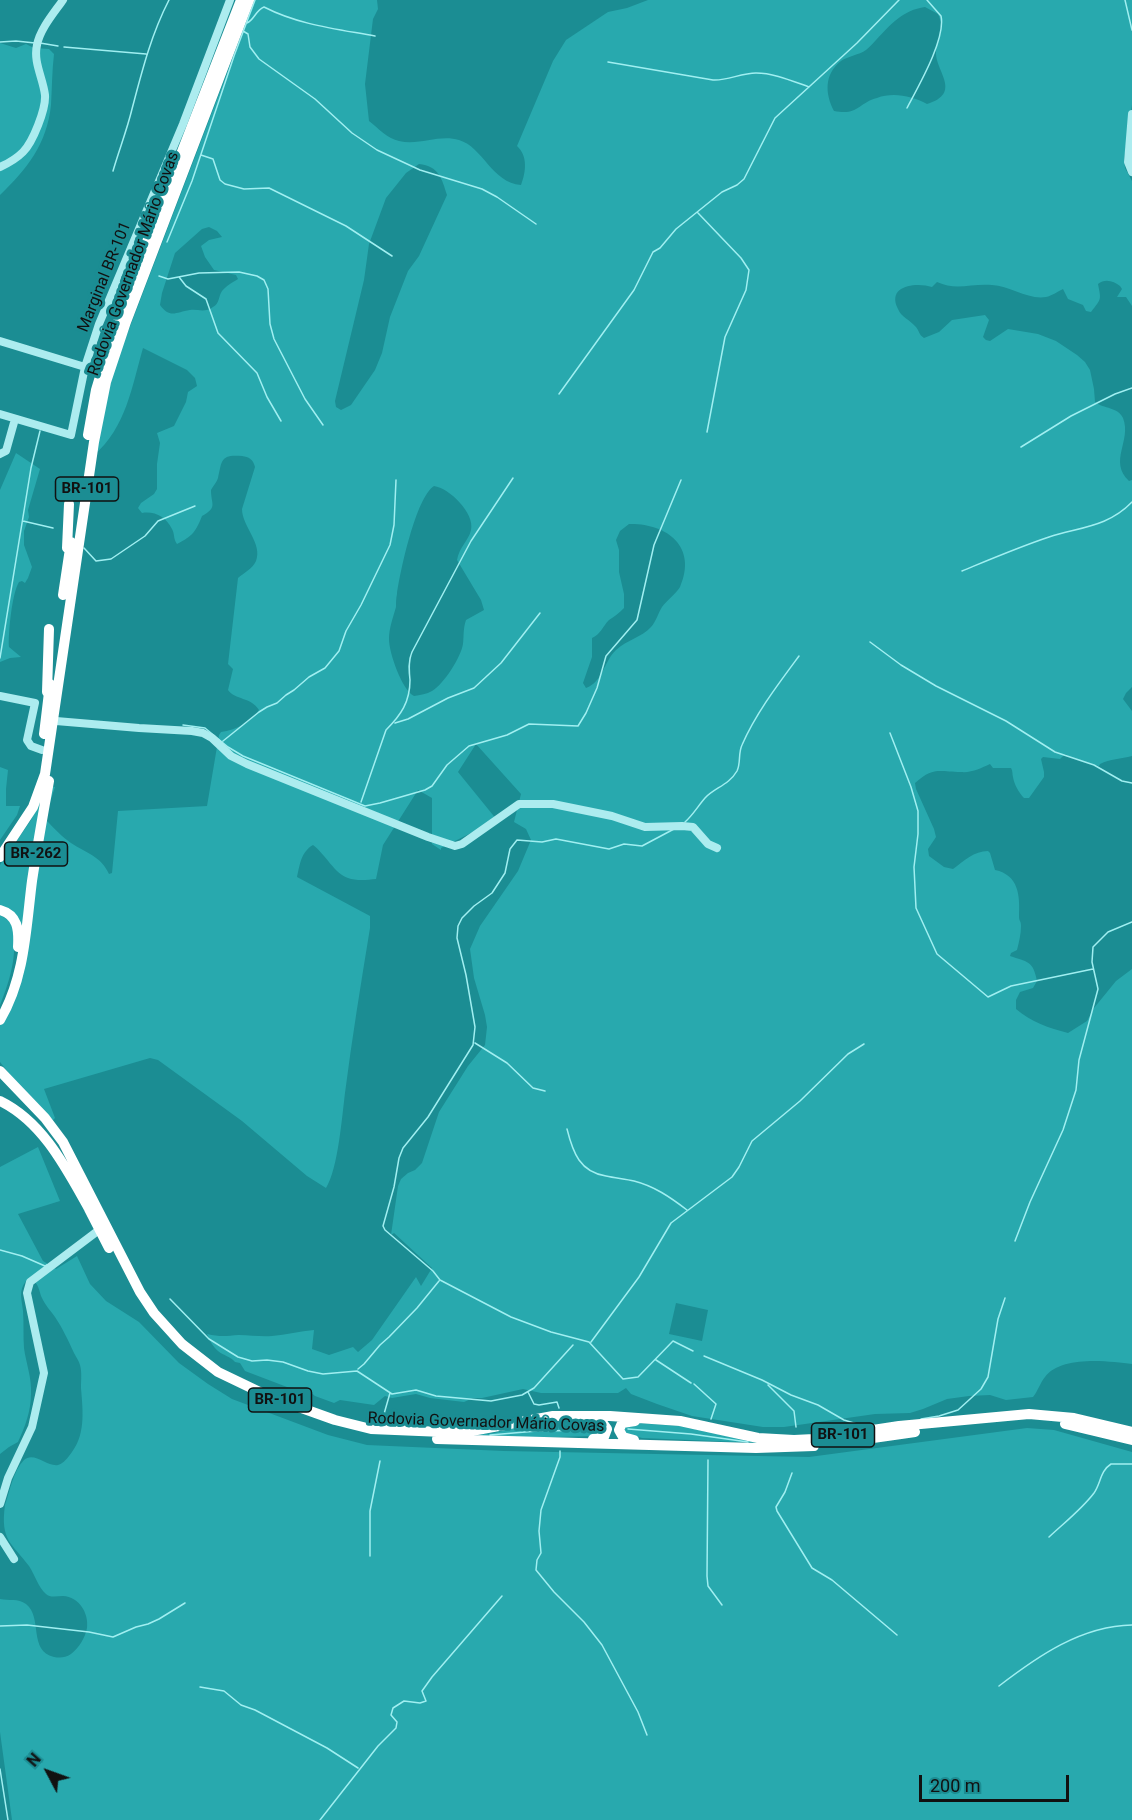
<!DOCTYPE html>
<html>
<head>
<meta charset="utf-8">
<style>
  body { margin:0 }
  #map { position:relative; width:1132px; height:1820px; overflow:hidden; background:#1b8d93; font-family:Roboto,sans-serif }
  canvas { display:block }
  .north { position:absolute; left:18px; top:1742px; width:60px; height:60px; -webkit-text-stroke:4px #1b8d93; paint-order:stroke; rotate:311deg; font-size:16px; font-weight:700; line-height:24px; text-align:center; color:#111 }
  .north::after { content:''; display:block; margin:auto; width:21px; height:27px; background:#111; clip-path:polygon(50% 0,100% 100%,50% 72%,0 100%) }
  .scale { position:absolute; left:919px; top:1775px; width:150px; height:27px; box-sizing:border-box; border:3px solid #111; border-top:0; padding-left:8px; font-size:18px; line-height:21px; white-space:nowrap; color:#111; -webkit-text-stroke:4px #1b8d93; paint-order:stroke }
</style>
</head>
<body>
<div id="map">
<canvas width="1132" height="1820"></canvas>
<div class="north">N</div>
<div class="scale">200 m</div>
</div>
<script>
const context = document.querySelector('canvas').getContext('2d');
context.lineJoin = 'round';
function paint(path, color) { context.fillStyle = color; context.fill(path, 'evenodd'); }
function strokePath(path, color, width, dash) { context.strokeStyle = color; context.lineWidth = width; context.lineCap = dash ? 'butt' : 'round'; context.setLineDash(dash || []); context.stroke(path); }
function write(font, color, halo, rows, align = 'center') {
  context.font = font + ' Roboto,sans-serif'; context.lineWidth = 6; context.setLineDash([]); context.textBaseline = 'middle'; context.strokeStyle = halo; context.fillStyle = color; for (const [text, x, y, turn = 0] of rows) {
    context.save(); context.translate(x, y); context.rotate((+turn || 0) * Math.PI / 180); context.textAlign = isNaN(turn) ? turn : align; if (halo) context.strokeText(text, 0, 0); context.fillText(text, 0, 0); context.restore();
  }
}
const green = new Path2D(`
  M255,0H377L378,9L373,19L365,84L369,121C378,128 388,139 399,141C419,146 439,134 459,140C483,147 492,183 521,185C526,172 528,156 517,146L553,61L566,40L608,12L627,8L648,0H1132V105L1124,159L1125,168L1132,181V306L1126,297H1117L1122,289L1120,286C1114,281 1105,278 1098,284C1101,300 1102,298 1091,312L1086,311L1083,305L1068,299L1063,289C1058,291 1052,296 1046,297C1028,300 1010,286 992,285C972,283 956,291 937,282L932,287C917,282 886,285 898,309C901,317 910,320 915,326C920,331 918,334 924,338L939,332L952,320L985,315L989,320L983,337L986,340L990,341L1008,329L1038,334L1056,341L1077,355L1085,362L1090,370L1094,389L1095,402C1104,409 1118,407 1123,418C1132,441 1108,461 1129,481L1132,480V687L1126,693L1123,699L1132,711V756C1121,759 1110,759 1100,764L1099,766L1072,758L1065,754L1060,759L1043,757L1041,759L1044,772V777L1029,798H1024C1019,793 1014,784 1013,777C1012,774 1013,771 1011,768H993L990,764C981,768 972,773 961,772C939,772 934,766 915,783L916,789L934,829L936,837L928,849L929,856L944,867L953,869C964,861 974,851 988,851L990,853L995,870C1019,875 1020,896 1019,916C1019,922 1021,920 1021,926C1021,934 1019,942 1017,950L1011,953L1010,956C1027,962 1033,960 1037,981L1033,988L1020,992L1016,1000V1009C1031,1022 1049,1028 1068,1033L1087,1021L1094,1008L1116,981L1132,969V1364C1109,1361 1061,1355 1045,1377C1040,1383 1038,1391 1033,1397L1006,1400L990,1395L969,1396L947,1399L923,1409L910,1413L875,1414L784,1427H763L692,1416L657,1404L631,1394L626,1388L618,1393H541L523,1389L482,1398H473L464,1402L430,1398L416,1394L392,1398L385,1396L374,1405L340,1400L334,1403L315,1396L308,1390L287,1387L245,1371L240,1363L235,1362C230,1356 224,1356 218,1351C212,1346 210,1340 207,1334C220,1337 226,1336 239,1335C250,1335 261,1337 272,1336C286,1335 300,1331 314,1330L312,1349L329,1355L353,1347L358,1352L372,1340L416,1277L421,1286L432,1268L394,1233L391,1235L398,1186L401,1179L408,1173L415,1170L422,1163L439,1112L468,1066L485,1045L487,1027L485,1015L474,978L470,949L480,926L518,871L531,840L526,829L514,822L521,794L476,744L458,772L497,820L441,848V850L432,844V798L418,790L383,845L376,879C367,880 356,881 348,878C335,874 325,854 313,845C301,852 300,864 297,877L370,916V928C361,983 352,1038 345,1093C342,1117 338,1169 326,1188L307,1176L242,1121L158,1060L150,1058L44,1089L55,1118L53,1120L11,1076L0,1062V1025L7,1012L50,786L55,787L48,808L46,820C54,828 62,837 71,843C86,853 101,856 109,874L112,873L118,811L207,806L219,735L221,732C236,730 250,723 259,710C251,697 235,700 228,690L233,669L228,664L238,578C244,573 253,568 256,561C263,544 242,526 242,509L255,467C253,459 249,457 242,456C220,454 222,461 218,478C217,482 213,486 211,490C211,505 218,507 202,516C196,531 193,536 177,544C173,538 175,535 172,529C166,517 155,511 142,513L138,508L141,503L154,494L157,489V464L160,443L157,433L174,426L186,402L188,392L197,386L195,378L187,370L143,348C132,386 126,428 94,455L113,371ZM925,7L938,14C946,31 937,37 936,52C935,71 963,93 927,104C912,96 893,92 877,98C858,103 858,116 834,111C825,94 824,74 841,61C848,56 859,55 866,50C870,47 873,43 876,40C890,25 903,10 925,7ZM419,164C439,166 442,179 447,195L419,256L408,271L390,317L382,353L375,370L351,405L341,410L336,407L335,401L364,280L369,244L386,198L406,173ZM209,227L217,231L222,237L209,240L201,246L205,257L214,270L236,275L238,279C233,282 226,286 222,291C218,297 220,303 213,307C205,313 198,309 190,310C176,312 170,319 160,305L162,293L175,253L202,229ZM434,486C449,488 475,513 471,530C469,540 459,547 457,560L481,600L484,610L466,620C463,629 464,635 463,644C461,657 444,684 432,691C427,694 420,695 414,696C402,690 389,653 389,639C389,628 393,618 396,607C396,603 396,598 397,594C400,572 416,497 434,486ZM629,524C666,523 698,546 680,587C676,594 667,600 662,607C658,613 656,622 651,627C642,637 627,640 616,650C604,661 603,682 586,688L583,683L592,657V638C600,635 603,626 609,620C615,616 619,613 624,608V594L619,572V550L616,540L620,531ZM676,1303L708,1310L702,1341L669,1334Z
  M0,43L16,48L26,44L34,48L49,49L54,54C52,71 52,88 51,105C47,144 27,169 0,195Z
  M16,453L40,469L28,510L29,517L24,531V545L32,567L28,578L25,583L22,581L19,582C12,593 8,634 9,647L21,657L10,658L0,662V490Z
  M0,767L8,770L6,789V806H20L17,815L0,840Z
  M43,795L23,937L0,905V865L31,820Z
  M0,915L11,922C19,950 11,978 0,1005Z
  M38,1147L60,1201L18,1214L43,1261L56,1269L77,1256L90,1284L106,1301L139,1322L179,1363L208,1384L232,1399L328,1435L367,1445L504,1451L809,1457L1027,1428L1054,1430L1132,1452V1820H12L0,1732V1599C9,1601 18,1598 26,1604C43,1617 28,1651 54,1657C60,1658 65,1658 71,1654C79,1648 85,1638 87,1628C89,1613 79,1597 63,1596C57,1596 50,1598 46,1594C38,1587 35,1575 29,1566C12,1543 0,1541 5,1505C10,1491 13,1471 24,1460C34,1451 47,1467 58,1465C62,1464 66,1460 69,1456C86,1436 83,1413 81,1388C81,1380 82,1372 80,1365C79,1361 76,1357 74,1353C68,1340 63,1329 55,1317C51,1311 45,1305 42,1298C38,1289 39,1279 26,1281C18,1291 22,1300 23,1311C24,1324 23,1336 24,1348C26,1363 32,1378 31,1394C31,1411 25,1427 18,1442L9,1447L0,1454V1167Z
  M578,1421L599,1425L602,1431L593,1436L522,1438L475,1435L494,1433L531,1424Z
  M637,1423L679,1426L762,1443L642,1438L625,1433V1427Z`);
const stream = new Path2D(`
  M1125,0L1132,30
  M247,23C254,20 256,10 264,7C299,25 337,29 375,36
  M243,31L248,34L250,47L259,59L315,99L352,133L377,150L420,170L482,189L497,197L536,224
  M0,42L16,41L35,43
  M40,43L58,46
  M64,47L146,54
  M608,62L713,80C727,81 741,73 756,73C774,73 792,81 809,87
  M907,108C918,87 946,39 941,16L927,0
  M201,155L213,159L220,180L225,184L244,189L269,188L346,226L392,256
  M113,171C119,150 127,130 132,109C142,71 151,35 169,0
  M698,213L741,258L749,270L746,290L725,337L707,432
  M167,242L192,181L234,56L255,0
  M159,276L168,279L199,273L239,272L257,276L264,280L268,289L270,324L274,339L305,399L323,425
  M179,277L186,286L206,299L218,333L257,373L267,397L281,421
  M559,394L634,290L653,252L660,248L676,229L722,192L737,185L744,179L775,118L857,43L899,0
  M1021,447L1071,416L1115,394L1132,388
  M23,521L53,528
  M84,548L96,561L111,559L145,536L158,521L195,506
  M962,571C991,559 1019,547 1049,537C1080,527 1108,527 1132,502
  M870,642L901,665L936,686L1006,721L1055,752L1094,765L1122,781L1132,783
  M0,658L31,468L40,431
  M395,723L408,719L448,698L474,688L501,663L540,613
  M183,725L205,728L228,747L243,756L365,806L380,803L425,790L432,786L447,765L469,746L507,735L529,724L578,726L586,713L597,688L606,656L637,620L654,545L681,480
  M890,733L911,787L918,811V834L914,867L916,908L937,954L988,997L1011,986L1093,969
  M223,741L259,712L267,707L277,703L286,695L294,690L309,677L325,668L339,651L346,631L361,605L390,545L394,525L396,480
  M361,802L386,730C401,715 410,702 410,680C409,671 408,661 412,652L471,541L513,478
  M685,822C693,815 698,806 705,798C714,788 729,785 737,771C741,763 738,753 742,745C756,713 779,683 799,656
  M674,829L642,846L624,844L609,849L556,839L542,842L517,840L510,849L505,873L492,893L474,906L462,918L458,926L457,938L466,975L475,1027L473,1045L428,1117L403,1148L399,1158L394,1187L383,1226L385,1230L433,1271L440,1280L511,1317L551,1332L589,1342L623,1379L638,1377L673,1341L693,1351
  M475,1043L507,1063L533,1088L545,1091
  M567,1129C573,1153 580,1172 606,1176C615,1178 625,1179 634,1181C654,1186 670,1197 687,1210
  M1015,1241L1030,1202L1063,1130L1076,1090L1079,1060L1098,989L1092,962L1093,947L1108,932L1132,922
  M0,1250L22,1256L45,1266L47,1265
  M170,1299L209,1339L238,1357L252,1361L267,1360L283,1362L308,1371L323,1374L357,1371L392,1394L416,1390L436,1396L491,1401L522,1395L534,1388L573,1345
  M591,1342L639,1277L671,1223L732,1177L739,1167L752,1141L800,1101L848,1054L864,1044
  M704,1356L762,1380L791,1395L818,1405L844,1420L857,1424L874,1425
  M656,1360L691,1383
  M358,1369L364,1364L380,1345L389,1337L417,1308L439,1281
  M694,1384L716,1404L711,1419
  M768,1385L794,1411L796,1427
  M528,1392L534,1404L539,1405L557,1402L559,1408
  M384,1414L390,1393
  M921,1419L939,1416L958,1410L981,1389L988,1377L998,1319L1005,1298
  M628,1429L691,1434L748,1442
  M490,1435L537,1431L599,1430
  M560,1451V1457L541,1510L539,1531L541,1553L537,1560L536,1570L554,1592L584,1622L602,1645L638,1712L647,1735
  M708,1460L707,1576L708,1586L722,1605
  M792,1473L785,1492L776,1507L777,1511L812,1568L832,1580L897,1635
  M1049,1537C1064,1523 1082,1509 1094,1493C1101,1483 1100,1471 1111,1464H1132
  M370,1556V1511L380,1461
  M0,1626L27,1625L89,1632L113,1637L136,1627L148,1624L159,1619L185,1603
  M999,1686C1038,1656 1081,1626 1132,1625
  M200,1687L224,1691L241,1705L255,1710L327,1748L358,1768
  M0,1769L8,1820
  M320,1820L378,1746L396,1728L397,1722L391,1715L393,1708L404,1701L420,1703L426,1701L422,1691L432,1677L502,1596`);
const minor = new Path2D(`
  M1132,114L1128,162L1132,172
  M0,167C9,163 17,158 23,152C33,142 46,109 45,95C43,78 33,62 37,45C40,29 54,13 63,0
  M0,341L85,367
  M0,414L71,435L85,367L99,324L183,124L230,0
  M0,454L6,451L15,419
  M0,696L35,703L27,740L31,746L42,750
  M56,721L139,728L192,731L203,733L212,738L231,756L247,764L428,837L455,846L462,844L519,804H553L612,816L645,827L682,826L693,827L708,844L717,848
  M0,1504L8,1478L32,1427L44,1373L27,1293L30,1282L99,1230
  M0,1537L14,1559`);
const highway = new Path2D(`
  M88,435L96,390L109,347L144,249L241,0
  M67,548L69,504
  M63,595L71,542
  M47,692L49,629
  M44,734L50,684
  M0,857L33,807L45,774L94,442L106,382L126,322L249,0
  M0,910C18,915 19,930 18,947
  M0,1020C25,978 26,928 32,881C37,848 43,814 49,781
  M0,1071L45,1118L63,1142L140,1292L154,1313L182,1344L218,1372L268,1396L335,1420L371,1429L443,1432L477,1430L553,1416H610L680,1421L758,1438L794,1440L814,1439L899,1426L1029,1414L1074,1418L1132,1432
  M0,1101C43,1122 66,1168 88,1207
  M89,1209L109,1248
  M592,1420L602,1422L607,1429L604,1437L593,1439
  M1065,1424L1132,1440
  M437,1439L756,1448L814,1446
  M634,1440L623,1437L619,1430L622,1423L635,1421
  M845,1442L915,1432`);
const shields = [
  [87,489,63],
  [36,854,63],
  [280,1400,63],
  [843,1435,63]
];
const shieldNames = [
  ["BR-101",87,489],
  ["BR-262",36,854],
  ["BR-101",280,1400],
  ["BR-101",843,1435]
];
const streetNames = [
  ["Rodovia Governador Mário Covas",134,264,-70],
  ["Marginal BR-101",105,277,-68],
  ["Rodovia Governador Mário Covas",486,1423,2]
];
paint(green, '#28a9ae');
strokePath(stream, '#a0eff1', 1.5);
strokePath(minor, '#acecef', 8);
strokePath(highway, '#fff', 10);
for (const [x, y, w] of shields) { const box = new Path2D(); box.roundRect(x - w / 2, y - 12, w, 24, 4.5); context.fillStyle = '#1b8d93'; context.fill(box); strokePath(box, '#111', 1.5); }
write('bold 15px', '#111', null, shieldNames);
write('16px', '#111', '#1b8d93', streetNames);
</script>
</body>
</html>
